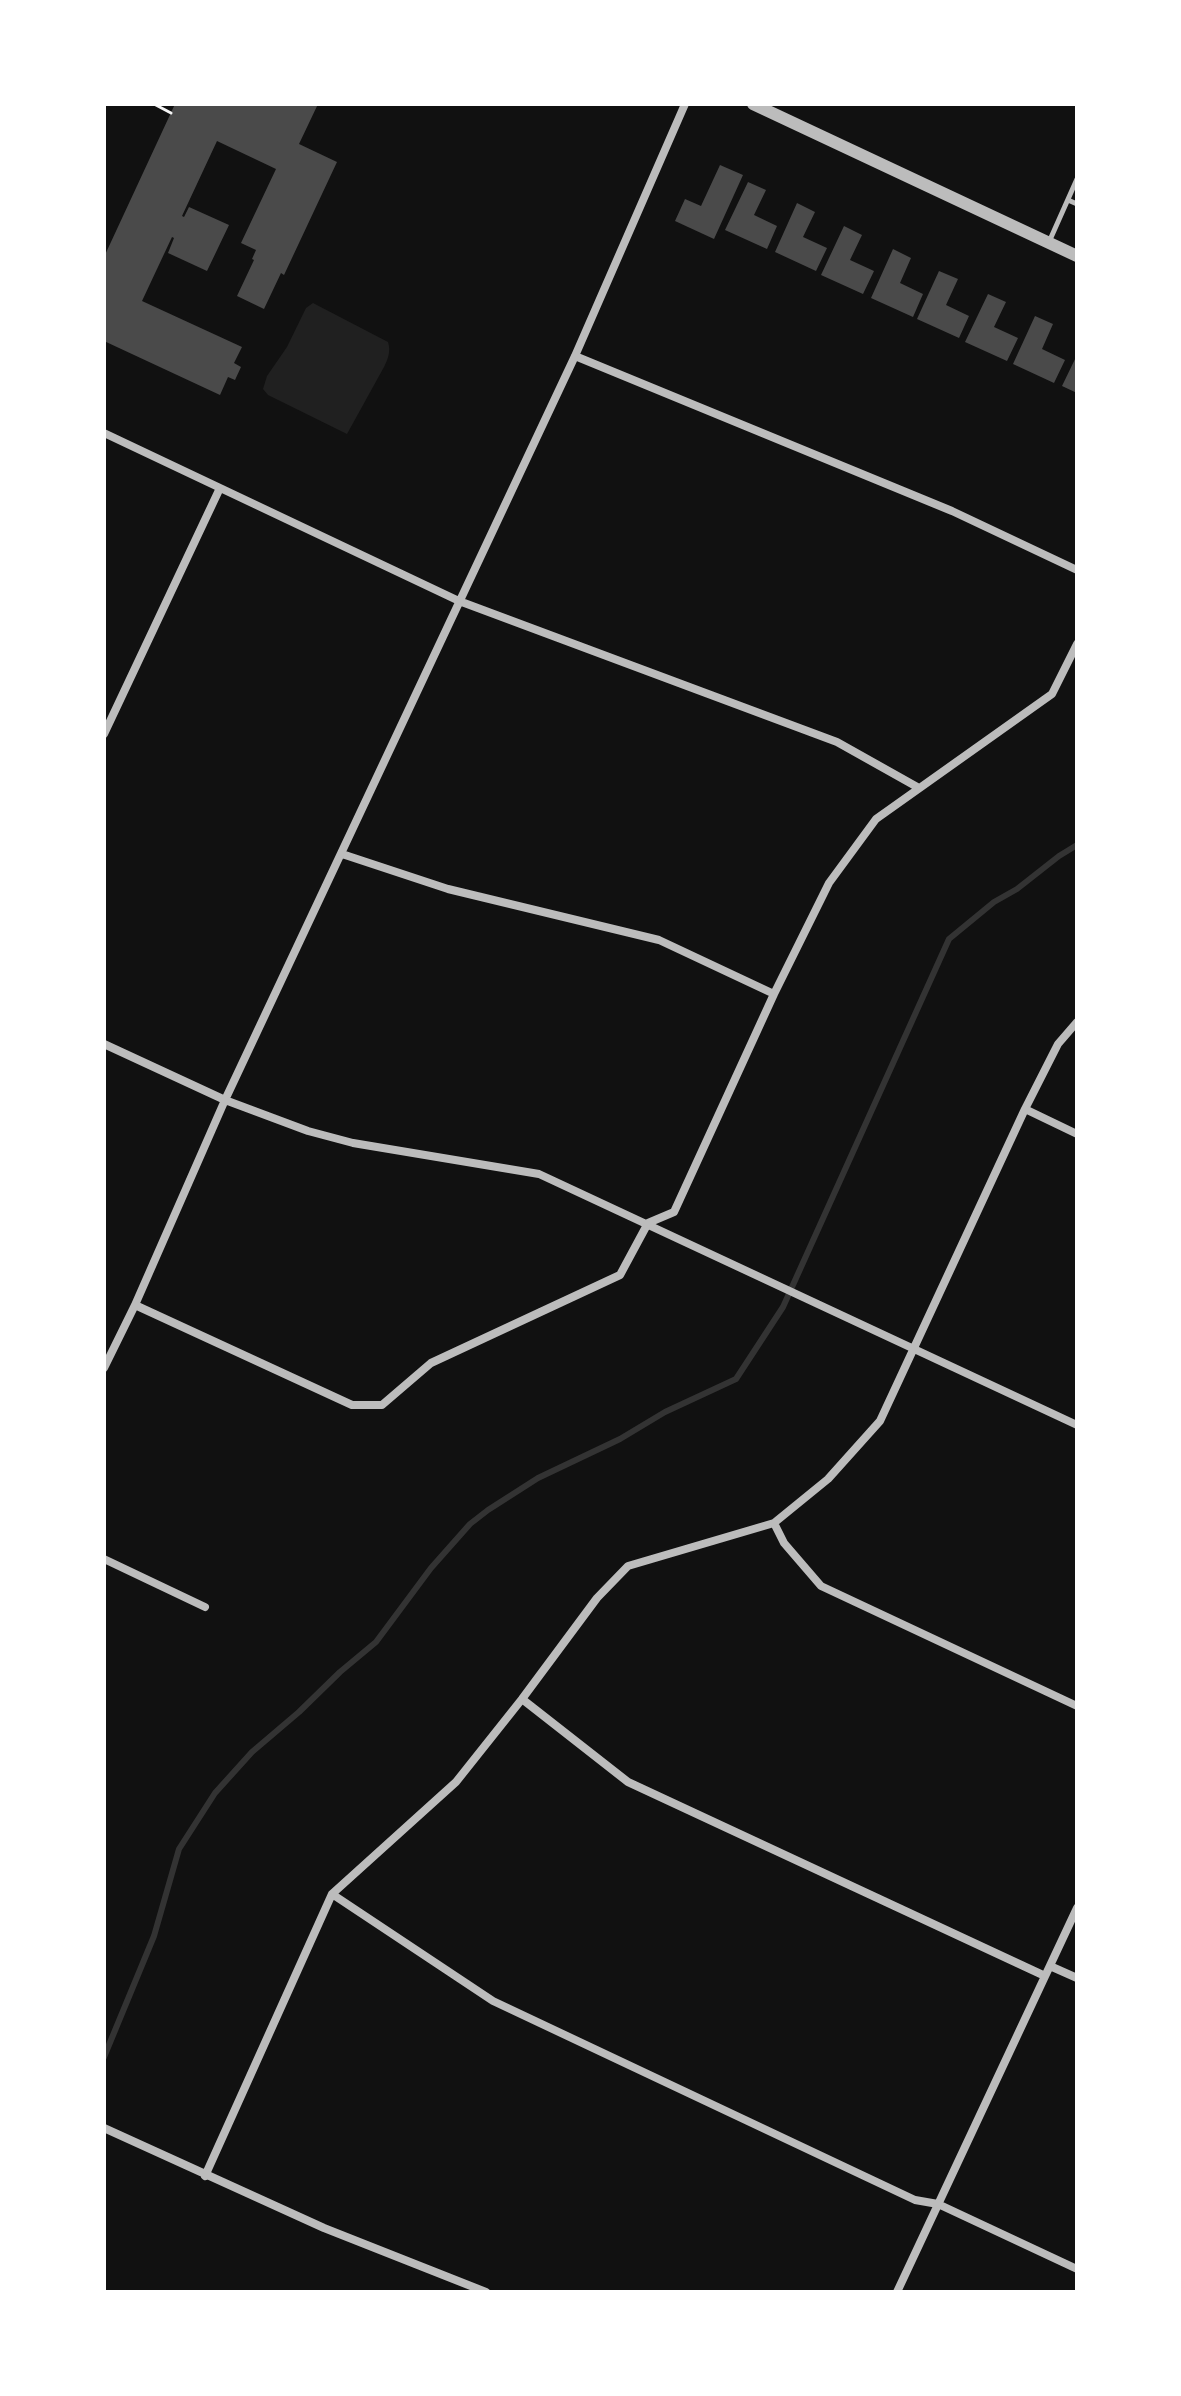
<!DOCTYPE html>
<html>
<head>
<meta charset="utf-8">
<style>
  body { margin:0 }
  #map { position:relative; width:1181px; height:2396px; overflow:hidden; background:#111; font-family:Arial,sans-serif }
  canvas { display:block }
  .frame { position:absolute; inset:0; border:106px solid #fff; pointer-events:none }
</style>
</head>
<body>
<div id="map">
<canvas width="1181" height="2396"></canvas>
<div class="frame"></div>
</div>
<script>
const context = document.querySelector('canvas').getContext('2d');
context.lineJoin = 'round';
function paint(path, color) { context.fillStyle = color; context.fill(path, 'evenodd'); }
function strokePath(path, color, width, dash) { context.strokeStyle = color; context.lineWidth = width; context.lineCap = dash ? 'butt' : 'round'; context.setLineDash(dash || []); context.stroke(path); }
const green = new Path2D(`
  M313,303L388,342C391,351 388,359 384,367L347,434L268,395L263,389L267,376L287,347L306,308Z`);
const stream = new Path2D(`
  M104,2057L154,1936L179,1849L215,1793L252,1752L299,1712L340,1672L376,1642L431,1568L470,1524L488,1510L538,1478L620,1439L665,1412L736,1379L783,1307L949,939L994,902L1017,889L1059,856L1077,845`);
const building = new Path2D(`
  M175,104H318L299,144L337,162L284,275L281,273L264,309L237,296L254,260L252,259L256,250L241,243L276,169L217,141L182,216L184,217L189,207L229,225L207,271L168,253L174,238L172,237L142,301L242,347L234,363L241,367L235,380L228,377L220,395L104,341V257Z
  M720,165L743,175L714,239L675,221L685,199L701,206Z
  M748,182L766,190L754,215L777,226L767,249L725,230Z
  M797,203L815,212L803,237L827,248L816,271L775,252Z
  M844,226L862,235L850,260L874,271L863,294L821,275Z
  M893,249L911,258L900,283L923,294L913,317L871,298Z
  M939,271L958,279L946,305L969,316L959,338L917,319Z
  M988,294L1006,302L994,327L1018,338L1007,361L965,342Z
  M1035,316L1053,324L1042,349L1065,360L1054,383L1013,364Z
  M1077,355V393L1062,386Z`);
const path = new Path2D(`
  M154,104L171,113`);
const service = new Path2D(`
  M1068,200L1077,204
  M1049,242L1077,179`);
const minor = new Path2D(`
  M575,356L952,511L1077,570
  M104,433L459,601L837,742L919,788
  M104,734L220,488
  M342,854L448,889L659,940L774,994
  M104,1044L225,1100L308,1131L353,1143L539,1174L1077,1425
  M1025,1109L1077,1134
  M135,1305L352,1405H382L431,1363L620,1275L648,1223L674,1212L774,994L829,883L876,819L1052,694L1077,644
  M104,1368L135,1305L225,1100L575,356L685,104
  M774,1523L784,1543L821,1586L1077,1706
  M104,1559L205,1607
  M522,1699L628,1782L1045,1976
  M332,1894L493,2001L915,2200L938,2204L1077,2269
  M1050,1966L1077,1978
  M104,2128L324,2228L486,2292
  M205,2176L332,1894L456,1782L522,1699L597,1598L628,1566L774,1523L828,1479L880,1421L1025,1109L1058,1044L1077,1022
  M897,2292L1077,1908`);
const tertiary = new Path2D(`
  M753,104L1077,256`);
paint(green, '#202020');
strokePath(stream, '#333', 6);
paint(building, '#4a4a4a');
strokePath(path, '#f5f5f5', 3);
strokePath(service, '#bcbcbc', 5);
strokePath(minor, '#bcbcbc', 8);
strokePath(tertiary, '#bcbcbc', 12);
</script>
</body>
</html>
